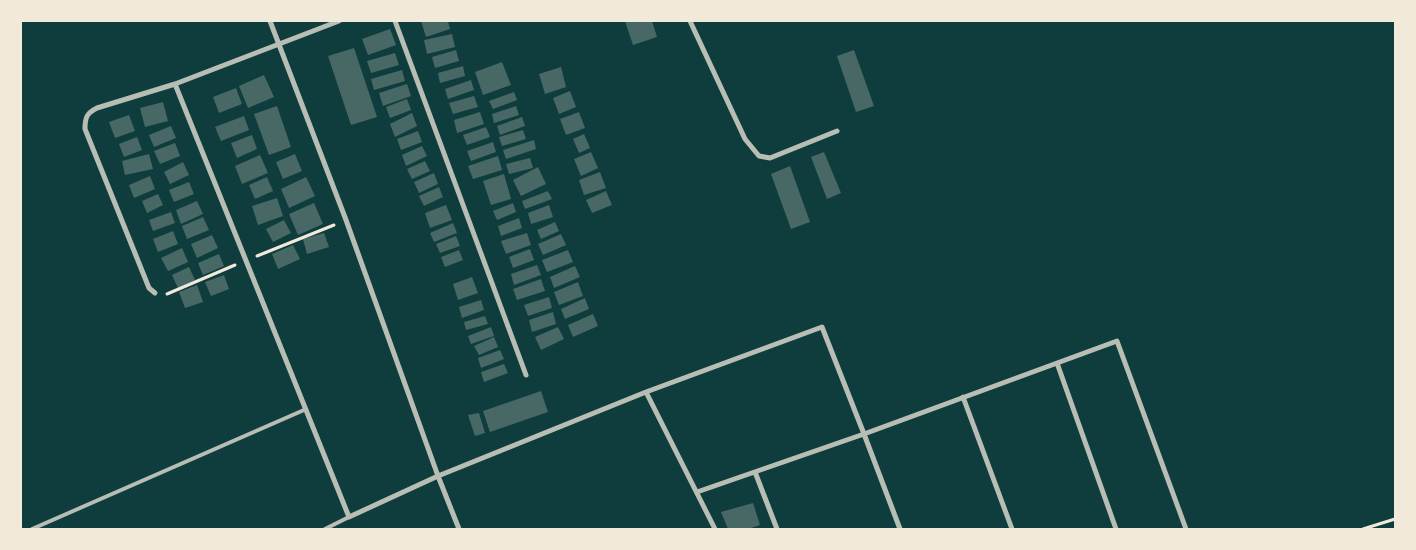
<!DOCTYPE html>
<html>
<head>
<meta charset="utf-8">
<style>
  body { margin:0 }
  #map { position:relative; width:1416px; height:550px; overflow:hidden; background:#0f3d3e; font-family:Spectral,serif }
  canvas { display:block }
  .frame { position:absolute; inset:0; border:22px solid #f1e9da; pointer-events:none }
</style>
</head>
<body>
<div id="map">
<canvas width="1416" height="550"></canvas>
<div class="frame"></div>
</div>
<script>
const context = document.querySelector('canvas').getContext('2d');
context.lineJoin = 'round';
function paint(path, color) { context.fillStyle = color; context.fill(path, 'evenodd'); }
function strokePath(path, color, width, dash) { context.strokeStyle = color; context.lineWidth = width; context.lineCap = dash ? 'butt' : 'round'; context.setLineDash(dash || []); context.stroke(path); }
const building = new Path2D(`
  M421,21H448L450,29L426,37Z
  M625,21H652L657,37L633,45Z
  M390,29L396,45L368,55L362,39Z
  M452,34L455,47L427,54L424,40Z
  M354,48L377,117L351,125L328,56Z
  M456,50L459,61L435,68L432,57Z
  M854,50L874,106L856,112L837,56Z
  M395,53L399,65L371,73L367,61Z
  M502,62L511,85L483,95L475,72Z
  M463,66L465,76L440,83L438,73Z
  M561,67L566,87L545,94L539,74Z
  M402,70L405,81L374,90L371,79Z
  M264,75L274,97L248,108L239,86Z
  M471,80L474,90L448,99L445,89Z
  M407,84L411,96L383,106L379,93Z
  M236,88L242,104L219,113L213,97Z
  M570,91L576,107L559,114L553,98Z
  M514,92L517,100L493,109L489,101Z
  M474,96L478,107L453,114L449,103Z
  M407,99L411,110L390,118L386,107Z
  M163,102L168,121L145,127L140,108Z
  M277,106L291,147L269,155L254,114Z
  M516,106L519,115L494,123L492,114Z
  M480,112L484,124L457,133L454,120Z
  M579,112L585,128L566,135L560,119Z
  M412,113L417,126L395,137L390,124Z
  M129,115L135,131L115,138L109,122Z
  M244,116L249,130L221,141L215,127Z
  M522,117L525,126L500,135L497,126Z
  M171,126L176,138L154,147L149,135Z
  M486,127L490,137L467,145L463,135Z
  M523,130L526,139L502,146L499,137Z
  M418,131L422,142L401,150L397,139Z
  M584,134L590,148L579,153L573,139Z
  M252,135L257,149L237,158L231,143Z
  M137,137L142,150L124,157L119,144Z
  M534,140L536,149L506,159L503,150Z
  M493,142L496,152L471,161L467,151Z
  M175,143L180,156L160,164L154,151Z
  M422,146L427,156L406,166L402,155Z
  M591,152L598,168L581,176L574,159Z
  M824,152L841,193L827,199L811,157Z
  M149,154L153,169L125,175L122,161Z
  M295,154L302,171L283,179L276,162Z
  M260,155L268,173L242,184L235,166Z
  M498,156L502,170L473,179L468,166Z
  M530,158L533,168L509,174L506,164Z
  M425,161L430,171L412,179L407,169Z
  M183,162L189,175L170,184L164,172Z
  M790,166L810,222L791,229L771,174Z
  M538,167L546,184L521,196L513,180Z
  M600,172L606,188L584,195L579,180Z
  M434,173L438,184L419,193L414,182Z
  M504,174L511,199L491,205L483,181Z
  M150,176L155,189L134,198L129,185Z
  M267,177L273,191L255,199L249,185Z
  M306,177L315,196L289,208L281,189Z
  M189,182L194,194L174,202L169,190Z
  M439,187L443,197L424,206L419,196Z
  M548,191L552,199L525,209L522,201Z
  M606,191L612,205L592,213L586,200Z
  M158,194L163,205L147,213L142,201Z
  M277,198L283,216L258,225L252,206Z
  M197,201L203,214L181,224L176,210Z
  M314,203L323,224L298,235L289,214Z
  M513,203L516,212L497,220L493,211Z
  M446,205L452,220L430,228L425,213Z
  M549,205L553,217L531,224L528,213Z
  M171,212L175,223L153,231L149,220Z
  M203,217L209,230L187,239L182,226Z
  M519,218L522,228L501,236L498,226Z
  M284,220L291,233L273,242L266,229Z
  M555,222L559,231L541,239L537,230Z
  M453,223L457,233L434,242L430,233Z
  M173,231L178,244L158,252L153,239Z
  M324,233L329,247L307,254L303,239Z
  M527,233L531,245L506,254L501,241Z
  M561,234L566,245L543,255L538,244Z
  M212,235L218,248L197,258L191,244Z
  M456,236L460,246L440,253L436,244Z
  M293,245L300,259L278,269L272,254Z
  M182,248L188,262L168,271L161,258Z
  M530,249L534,260L513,268L509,257Z
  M459,250L463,260L445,267L441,257Z
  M568,250L573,262L547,272L542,260Z
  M219,254L224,266L203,275L198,263Z
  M537,265L541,275L514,285L511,274Z
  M575,266L580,277L554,288L550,277Z
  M189,267L195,280L178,288L172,275Z
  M224,275L229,289L211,296L205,282Z
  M472,277L478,293L458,300L453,284Z
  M541,279L545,291L517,300L513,289Z
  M578,282L583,296L559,305L554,292Z
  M197,285L203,302L185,308L179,292Z
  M549,297L552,308L528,316L524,305Z
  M585,298L589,309L565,319L561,309Z
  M481,300L484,310L462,318L459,307Z
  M553,312L556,324L532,332L529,320Z
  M593,314L598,326L573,337L568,325Z
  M485,316L488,324L466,330L464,322Z
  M491,327L494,336L471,344L468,336Z
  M558,327L564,339L541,350L535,337Z
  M494,337L498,347L479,355L474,346Z
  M500,350L504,359L481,368L478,358Z
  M504,364L508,373L484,382L481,372Z
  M541,391L548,412L490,432L483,411Z
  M479,413L485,433L475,436L468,415Z
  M753,503L760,525L748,529H728L721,512Z`);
const path = new Path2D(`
  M257,256L334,225
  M167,294L235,265
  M1363,529L1395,519`);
const service = new Path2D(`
  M32,529L304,410
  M325,529L349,517`);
const minor = new Path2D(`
  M270,21L346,220L438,476L459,529
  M339,21L175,84L349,517L438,476L646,392L715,529
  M395,21L526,375
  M690,21L745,139L759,156L770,158L837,131
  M155,293L149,288L85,129C85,117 87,113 97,108L175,84
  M1057,363L1116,529
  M646,392L822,327L864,434L1117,341L1186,529
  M963,397L1012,529
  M755,472L777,529
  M697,492L864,434L900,529`);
paint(building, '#486865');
strokePath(path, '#f1e9da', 3);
strokePath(service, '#b8beb3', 4);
strokePath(minor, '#b8beb3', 5);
</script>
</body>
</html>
